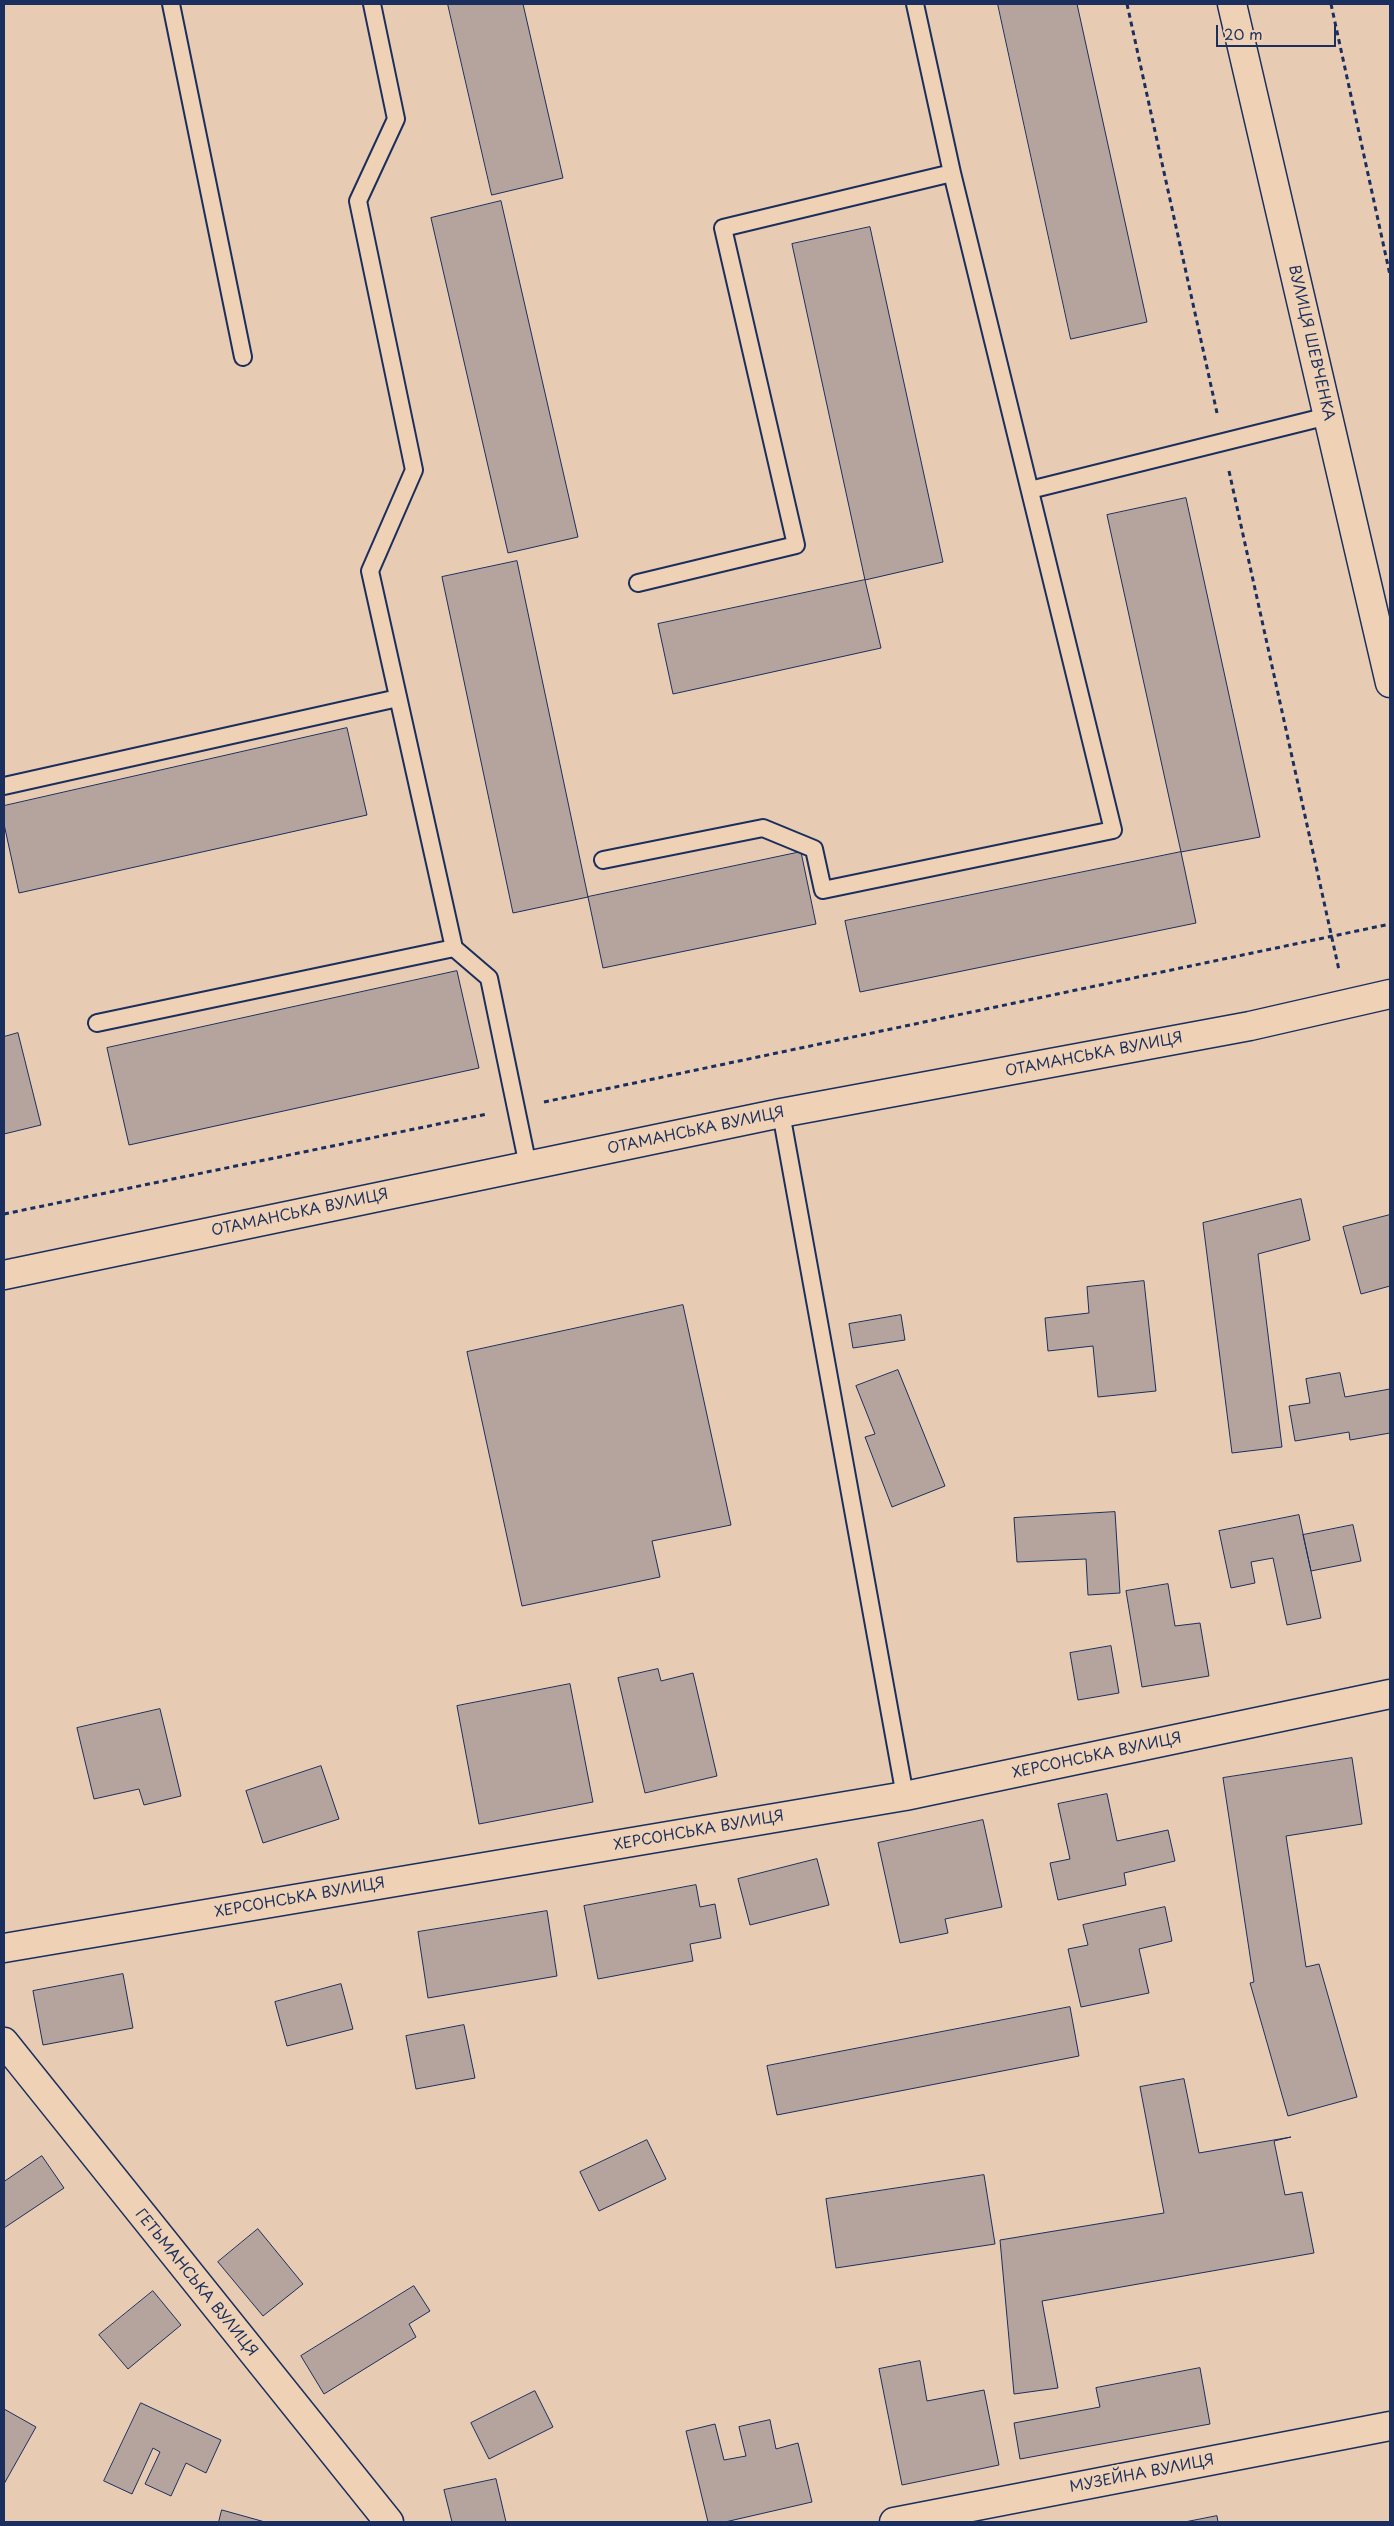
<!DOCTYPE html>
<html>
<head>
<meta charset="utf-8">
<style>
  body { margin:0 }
  #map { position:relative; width:1394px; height:2526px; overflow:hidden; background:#e7cbb2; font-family:"Playpen Sans",sans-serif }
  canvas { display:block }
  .frame { position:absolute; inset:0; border:5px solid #1b2f5e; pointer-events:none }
  .scale { position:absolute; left:1216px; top:25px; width:120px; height:22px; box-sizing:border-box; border:2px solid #1b2f5e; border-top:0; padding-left:6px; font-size:15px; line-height:18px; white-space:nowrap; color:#1b2f5e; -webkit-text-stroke:4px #efd2b5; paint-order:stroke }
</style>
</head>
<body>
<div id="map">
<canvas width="1394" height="2526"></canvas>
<div class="frame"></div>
<div class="scale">20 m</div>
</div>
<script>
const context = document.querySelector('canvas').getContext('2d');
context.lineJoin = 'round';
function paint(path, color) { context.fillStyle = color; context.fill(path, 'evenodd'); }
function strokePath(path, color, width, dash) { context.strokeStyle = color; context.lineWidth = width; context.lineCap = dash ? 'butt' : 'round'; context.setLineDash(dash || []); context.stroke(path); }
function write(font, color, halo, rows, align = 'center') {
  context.font = font + ' "Playpen Sans",sans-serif'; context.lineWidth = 4.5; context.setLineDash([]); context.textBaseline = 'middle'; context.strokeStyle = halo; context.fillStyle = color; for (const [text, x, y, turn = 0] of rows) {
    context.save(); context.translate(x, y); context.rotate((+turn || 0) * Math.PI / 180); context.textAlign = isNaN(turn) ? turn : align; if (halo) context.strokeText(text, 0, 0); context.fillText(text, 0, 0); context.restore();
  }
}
const building = new Path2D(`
  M448,4H523L563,178L492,195Z
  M998,4H1077L1147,322L1071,339Z
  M501,201L578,537L508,553L431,218Z
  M870,227L943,562L865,580L792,244Z
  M1186,498L1260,837L1181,852L1107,515Z
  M517,561L588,897L513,913L442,577Z
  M865,580L881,648L673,694L658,624Z
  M347,728L367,815L19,893L4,824V806Z
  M801,852L816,924L603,968L588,897Z
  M1181,852L1196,923L860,992L845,921Z
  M457,971L479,1068L129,1145L107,1048Z
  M18,1033L41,1125L4,1134V1037Z
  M1301,1199L1310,1240L1258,1254L1282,1447L1232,1453L1203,1223Z
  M1390,1215V1286L1361,1294L1343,1227Z
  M1144,1281L1156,1391L1098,1397L1093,1346L1048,1351L1045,1318L1089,1313L1087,1287Z
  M683,1305L731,1525L652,1541L660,1577L522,1606L467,1352Z
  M901,1315L905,1340L853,1348L849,1324Z
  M898,1370L945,1486L892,1507L865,1437L875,1434L856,1386Z
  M1340,1373L1345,1397L1390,1389V1433L1350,1440L1349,1432L1295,1441L1289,1406L1310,1403L1306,1379Z
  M1115,1512L1120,1593L1088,1595L1086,1559L1017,1562L1014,1518Z
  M1299,1515L1321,1618L1287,1625L1273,1558L1251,1562L1255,1583L1231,1588L1219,1531Z
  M1353,1525L1361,1561L1311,1571L1303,1535Z
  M1168,1584L1175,1626L1200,1623L1209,1676L1142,1687L1126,1591Z
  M1111,1646L1119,1693L1078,1700L1070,1653Z
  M658,1669L661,1681L693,1673L717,1776L645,1793L618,1678Z
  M570,1684L593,1802L479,1824L457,1706Z
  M160,1709L181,1796L144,1805L139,1789L94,1799L77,1728Z
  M1352,1758L1362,1824L1286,1836L1306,1967L1319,1964L1357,2097L1288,2116L1250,1983L1254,1982L1223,1778Z
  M321,1766L339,1819L263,1843L246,1791Z
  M1107,1794L1117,1841L1168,1830L1175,1861L1124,1873L1126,1885L1058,1900L1050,1863L1070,1859L1058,1804Z
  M983,1820L1002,1907L945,1919L948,1933L900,1943L878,1843Z
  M817,1859L829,1905L750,1925L738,1879Z
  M696,1885L700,1907L715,1904L721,1938L690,1944L693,1961L598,1979L584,1906Z
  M1165,1907L1172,1941L1139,1949L1149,1993L1081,2007L1068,1949L1088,1945L1083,1925Z
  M547,1911L557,1976L428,1998L418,1932Z
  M123,1974L133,2028L43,2045L33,1991Z
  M341,1984L353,2029L287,2046L275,2002Z
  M1070,2007L1079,2056L777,2115L767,2066Z
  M464,2025L475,2078L416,2089L406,2036Z
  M1184,2079L1199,2153L1291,2137L1274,2141L1285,2195L1302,2192L1314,2253L1042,2301L1058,2388L1014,2394L1000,2240L1164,2213L1140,2087Z
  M647,2140L666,2179L599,2211L580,2172Z
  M42,2156L64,2188L4,2228V2182Z
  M984,2175L995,2244L836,2268L826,2199Z
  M258,2229L303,2284L263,2316L218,2262Z
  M414,2286L430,2311L409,2324L416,2337L324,2394L301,2356Z
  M153,2291L181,2325L128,2369L99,2335Z
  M920,2361L927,2401L984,2390L999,2465L902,2485L879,2369Z
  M1200,2368L1210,2424L1020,2459L1014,2423L1100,2407L1096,2388Z
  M535,2391L553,2427L489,2459L471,2423Z
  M141,2403L221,2440L206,2473L186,2463L171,2496L145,2484L160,2452L153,2448L132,2494L104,2481Z
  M4,2409L36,2427L4,2484Z
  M770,2420L776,2449L798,2443L812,2502L725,2522H708L686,2431L715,2424L724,2460L746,2456L739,2427Z
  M496,2479L506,2522H452L444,2490Z
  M222,2510L265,2522H219Z
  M1217,2516L1218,2522H1185Z`);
const path = new Path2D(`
  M1127,4L1217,413
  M1331,4L1390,275
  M1229,471L1339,970
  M544,1102L1390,924
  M4,1214L487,1114`);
const service = new Path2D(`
  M171,4L243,357
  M372,4L396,119L358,201L414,470L370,571L454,948
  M915,4L952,173
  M1030,490L1328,416
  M4,786L398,698
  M603,860L763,828L814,849L823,890L1113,830L952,173L723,228L796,545L638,583
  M97,1023L454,948L489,978L528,1166
  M781,1113L905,1796`);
const minor = new Path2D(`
  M4,1275L781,1113L1250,1026L1390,994
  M894,2522L1390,2426`);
const tertiary = new Path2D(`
  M1232,4L1390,683
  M4,2042L389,2522`);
const secondary = new Path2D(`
  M4,1948L905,1796L1390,1694`);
const streetNames = [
  ["ВУЛИЦЯ ШЕВЧЕНКА",1311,343,77],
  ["ОТАМАНСЬКА ВУЛИЦЯ",1094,1055,-11],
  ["ОТАМАНСЬКА ВУЛИЦЯ",696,1131,-12],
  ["ОТАМАНСЬКА ВУЛИЦЯ",300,1213,-12],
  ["ХЕРСОНСЬКА ВУЛИЦЯ",1097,1756,-12],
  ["ХЕРСОНСЬКА ВУЛИЦЯ",699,1831,-10],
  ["ХЕРСОНСЬКА ВУЛИЦЯ",300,1898,-10],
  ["ГЕТЬМАНСЬКА ВУЛИЦЯ",196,2283,51],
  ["МУЗЕЙНА ВУЛИЦЯ",1142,2474,-11]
];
paint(building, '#b4a49d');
strokePath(building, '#1b2f5e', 1);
strokePath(service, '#1b2f5e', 20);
strokePath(minor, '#1b2f5e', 31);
strokePath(tertiary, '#1b2f5e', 31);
strokePath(secondary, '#1b2f5e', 31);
strokePath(path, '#1b2f5e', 3, [5, 4]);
strokePath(service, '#efd2b5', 16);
strokePath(minor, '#efd2b5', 28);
strokePath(tertiary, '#efd2b5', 28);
strokePath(secondary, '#efd2b5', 28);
write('15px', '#1b2f5e', '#efd2b5', streetNames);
</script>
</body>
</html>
